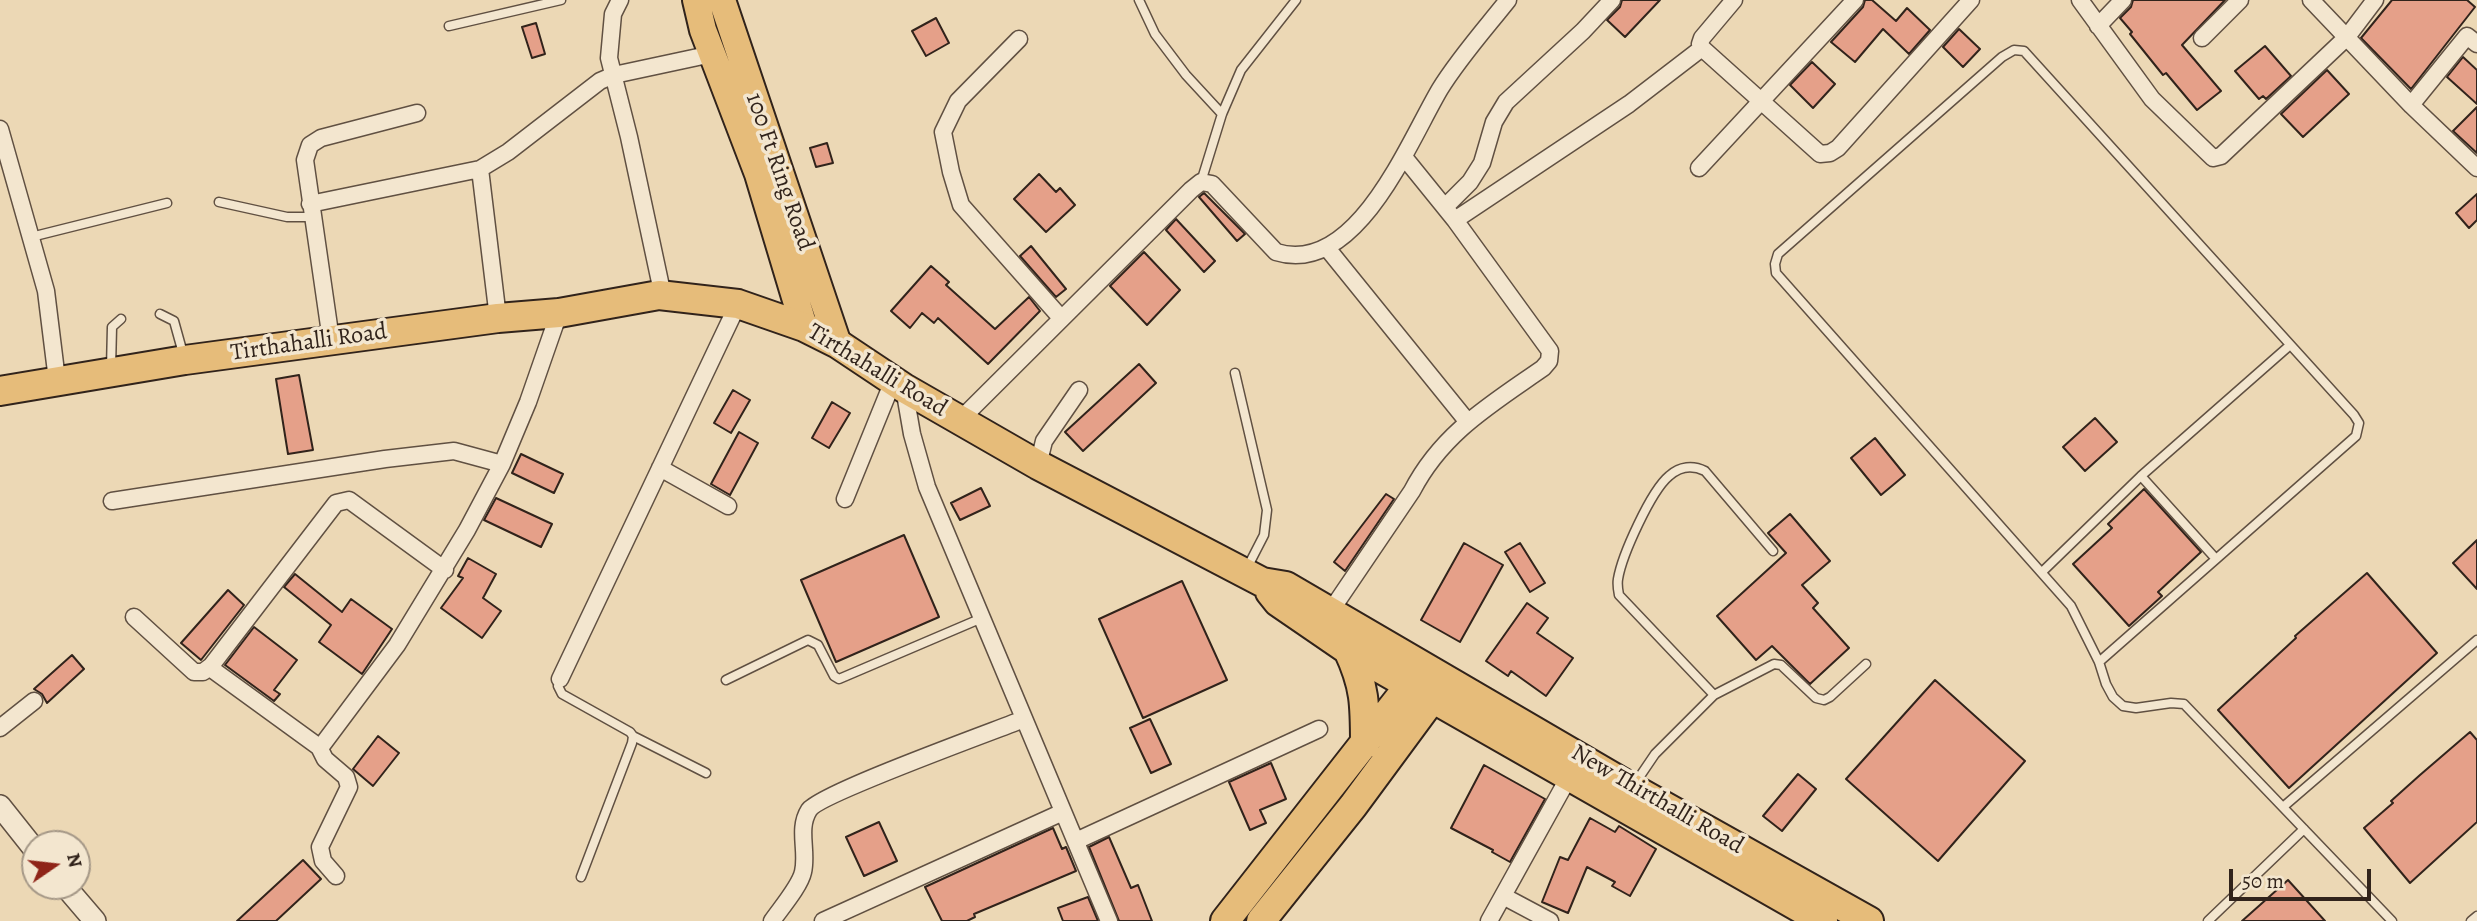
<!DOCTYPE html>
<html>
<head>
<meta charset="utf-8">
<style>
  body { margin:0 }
  #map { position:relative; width:2477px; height:921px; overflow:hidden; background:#ecd8b5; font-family:Alegreya,serif }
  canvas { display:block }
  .north { position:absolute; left:21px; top:830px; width:70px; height:70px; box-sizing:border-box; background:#f3e6cf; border:2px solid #a59887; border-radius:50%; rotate:76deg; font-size:19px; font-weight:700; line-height:28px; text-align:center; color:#31231b }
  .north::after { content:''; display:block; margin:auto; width:24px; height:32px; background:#8f2418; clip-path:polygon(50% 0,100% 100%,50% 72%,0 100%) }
  .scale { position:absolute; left:2229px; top:869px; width:142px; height:32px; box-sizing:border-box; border:4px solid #31231b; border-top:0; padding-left:9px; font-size:21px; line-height:24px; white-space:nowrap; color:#31231b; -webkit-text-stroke:5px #f3e6cf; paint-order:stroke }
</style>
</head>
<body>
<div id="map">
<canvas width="2477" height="921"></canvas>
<div class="north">N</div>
<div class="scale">50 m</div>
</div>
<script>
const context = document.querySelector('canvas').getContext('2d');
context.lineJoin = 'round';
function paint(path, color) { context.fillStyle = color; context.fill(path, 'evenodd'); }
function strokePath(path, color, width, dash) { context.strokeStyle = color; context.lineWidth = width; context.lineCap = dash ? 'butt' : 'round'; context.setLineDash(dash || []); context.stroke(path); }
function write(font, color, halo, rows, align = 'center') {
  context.font = font + ' Alegreya,serif'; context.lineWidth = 7; context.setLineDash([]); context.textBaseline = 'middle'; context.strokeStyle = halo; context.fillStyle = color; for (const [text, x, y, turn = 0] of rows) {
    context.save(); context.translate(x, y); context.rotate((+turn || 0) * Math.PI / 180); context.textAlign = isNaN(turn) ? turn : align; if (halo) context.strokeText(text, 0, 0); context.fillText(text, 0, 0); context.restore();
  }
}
const building = new Path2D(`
  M1622,0H1660L1625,37L1607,20L1620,7Z
  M1865,0H1872L1896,21L1907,8L1930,30L1909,54L1883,29L1855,62L1831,42L1863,7Z
  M2133,0H2225L2182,45L2221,91L2197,110L2166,73L2163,75L2130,34L2132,32L2120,18L2131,7Z
  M2392,0H2467L2475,7L2411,89L2361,38Z
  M936,18L949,43L926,56L912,31Z
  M536,23L545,54L532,58L522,27Z
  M1959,29L1980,49L1963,67L1943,47Z
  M2265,46L2291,76L2266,99L2263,96L2259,99L2235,71Z
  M2463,57L2477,70V104L2447,77Z
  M1812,62L1835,84L1813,108L1790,85Z
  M2327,70L2349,94L2303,137L2281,114Z
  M2477,107V153L2453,131Z
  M827,143L833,163L816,167L810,148Z
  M1039,174L1056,192L1060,188L1075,205L1046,232L1014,199Z
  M1204,193L1245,234L1237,241L1199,197Z
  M2477,194V220L2469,228L2456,213Z
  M1176,219L1215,261L1204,272L1166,230Z
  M1031,246L1066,289L1056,297L1020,256Z
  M1144,252L1180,290L1147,325L1110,286Z
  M931,266L949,282L946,285L995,329L1029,297L1040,311L988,364L938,318L934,323L922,313L910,328L891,311Z
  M1139,364L1156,383L1083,451L1065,432Z
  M299,375L313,450L288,454L276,379Z
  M733,390L750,400L731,433L714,423Z
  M832,402L850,413L829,448L812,438Z
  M2095,418L2117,442L2085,471L2063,447Z
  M739,432L758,443L730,495L711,484Z
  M1875,438L1905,475L1881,495L1851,458Z
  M521,454L563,474L554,493L512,473Z
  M981,488L990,506L960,520L951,503Z
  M2144,489L2201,552L2158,592L2162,596L2129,626L2073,564L2112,528L2108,524Z
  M1386,494L1394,499L1345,571L1334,562Z
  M496,498L552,524L541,547L484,520Z
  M1790,514L1830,561L1802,585L1818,603L1813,608L1849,648L1810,684L1772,646L1756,660L1717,616L1786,553L1768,533Z
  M904,535L939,617L836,662L801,580Z
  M2477,540V589L2453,563Z
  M1464,543L1503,565L1460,642L1421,620Z
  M1520,543L1545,583L1530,592L1505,552Z
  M468,558L496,574L483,598L501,611L482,638L441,608L463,578L458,576Z
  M2367,573L2437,653L2289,788L2218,710L2296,638L2295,636Z
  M295,574L342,612L351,599L392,629L362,674L319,642L331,625L284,587Z
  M1182,581L1227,680L1143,718L1099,619Z
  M228,590L244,605L201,660L181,643Z
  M1527,603L1548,618L1537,633L1573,658L1546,696L1511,671L1508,676L1486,661Z
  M254,627L297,660L274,690L280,694L274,701L225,665Z
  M72,655L84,669L47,703L42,694L34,689Z
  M1935,680L2025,761L1938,861L1846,779Z
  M1150,719L1171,764L1151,773L1130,728Z
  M2470,732L2477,740V822L2410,883L2364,828L2393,803L2391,801L2420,775Z
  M378,736L399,753L373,786L353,769Z
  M1271,763L1286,799L1260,810L1266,823L1250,830L1229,782Z
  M1484,765L1545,799L1510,862L1492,852L1493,850L1451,828Z
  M1798,774L1816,789L1782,831L1763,816Z
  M1590,818L1615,832L1619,826L1656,849L1630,896L1612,886L1615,882L1587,867L1568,913L1542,902L1560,857L1568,860Z
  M879,822L897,861L864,876L846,837Z
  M1053,828L1062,849L1066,847L1076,871L974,914L975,917L967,921H942L925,887Z
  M1109,837L1131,888L1138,885L1152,921H1119L1089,847Z
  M303,860L321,879L276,921H237Z
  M2288,880L2325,921H2242Z
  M1088,897L1098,921H1063L1058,908Z`);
const service = new Path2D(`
  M1139,0L1155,34L1186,75L1222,114
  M449,26L561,0
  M1201,182L1222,114L1241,70L1296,0
  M219,202L287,217H312
  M31,237L167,203
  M160,314L174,321L184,357
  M111,368L112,327L121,319
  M1235,373L1267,510L1264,535L1246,570
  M2141,476L2216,559
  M2042,572L2141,476L2289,346
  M2099,662L2356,436L2359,423L2354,415L2024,51L2014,50L2002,57L1778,254L1775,264L1776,273L2071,606L2099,662L2106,684L2113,697L2123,706L2136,708L2171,703L2184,704L2392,921
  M560,679L558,686L562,694L630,732L633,736L632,743L581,877
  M726,680L808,640L818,645L834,676L839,679L982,618
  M1714,695L1774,664L1781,665L1816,698L1824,700L1830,697L1866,664
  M633,736L706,773
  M1634,785L1655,754L1714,695L1619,595C1618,590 1617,585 1618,579C1622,555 1651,491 1669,476C1680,466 1693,465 1705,471L1773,551
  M2283,807L2477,640
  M2208,921L2304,829
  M2471,921L2477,916`);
const minor = new Path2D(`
  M620,0L613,14L609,58L629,137L663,296
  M1734,0L1702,38L1700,44L1702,48L1820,154L1830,153L1838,148L1971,0
  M2080,0L2152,99L2213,158L2221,156L2347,37L2375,0
  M2311,0L2411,105L2477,168
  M2098,26L2123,0
  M2202,38L2240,0
  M1019,39L958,101L943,132L951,172L961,205L1061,318
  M2411,105L2467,36L2477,44
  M0,129L46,291L57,380
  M1699,168L1855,0
  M480,169L498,318
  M310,204L480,169L508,152L600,81L614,75L712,54
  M1445,207L1470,182L1482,163L1494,122L1506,102L1583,31L1612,0
  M1455,220L1629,104L1702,48
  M1327,248L1467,421
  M331,340L305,160L310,145L321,138L417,113
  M904,388L912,434L927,487L1109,921
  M960,420L1191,190L1201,182L1212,184L1276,252C1356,277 1408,143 1440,89C1459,58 1485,29 1508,0
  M1038,465L1044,441L1079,390
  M660,468L728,506
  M845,499L893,381
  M112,501L385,459L454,451L502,464
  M1330,612L1412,491C1442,433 1490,405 1543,368L1549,361L1550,351L1455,220L1404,157
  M134,617L194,672H203L211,666L336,503L349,500L445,570
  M211,666L213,670L319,747L325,759L346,777L349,787L320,847L323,861L336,876
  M560,679L738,304
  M0,728L34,701
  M319,747L323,744L397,645L467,530L502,464L528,402L559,313
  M1076,841L1319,729
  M1503,896L1550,921
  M772,921C781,908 800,886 803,872C808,851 797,829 809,810C819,794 994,731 1024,719
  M823,921L1063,812
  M1489,921L1570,775`);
const tertiary = new Path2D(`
  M0,806L35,850
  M65,886L95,921`);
const primary = new Path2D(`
  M696,0L703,30L758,174L804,327
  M722,0L838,344`);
const trunk = new Path2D(`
  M0,391L185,360L498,318L559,313L659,295L738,304L804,327L838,344L904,388L1038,465L1262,582L1286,586L1632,788L1869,921
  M1270,592L1278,602L1348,650L1823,921
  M1348,650C1365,686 1365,705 1365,744
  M1225,921L1420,672
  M1261,921L1353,806L1443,684`);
const streetNames = [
  ["100 Ft Ring Road",779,172,71],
  ["Tirthahalli Road",309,343,-8],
  ["Tirthahalli Road",877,371,31],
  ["New Thirthalli Road",1657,800,30]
];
paint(building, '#e5a089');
strokePath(building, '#31231b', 2);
strokePath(service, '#605042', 11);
strokePath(minor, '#605042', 19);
strokePath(tertiary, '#605042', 24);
strokePath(primary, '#31231b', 30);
strokePath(trunk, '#31231b', 32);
strokePath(service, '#f3e6cf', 8);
strokePath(minor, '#f3e6cf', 16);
strokePath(tertiary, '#f3e6cf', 21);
strokePath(primary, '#e6bc7a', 26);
strokePath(trunk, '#e6bc7a', 28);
write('24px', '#31231b', '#f3e6cf', streetNames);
</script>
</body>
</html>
